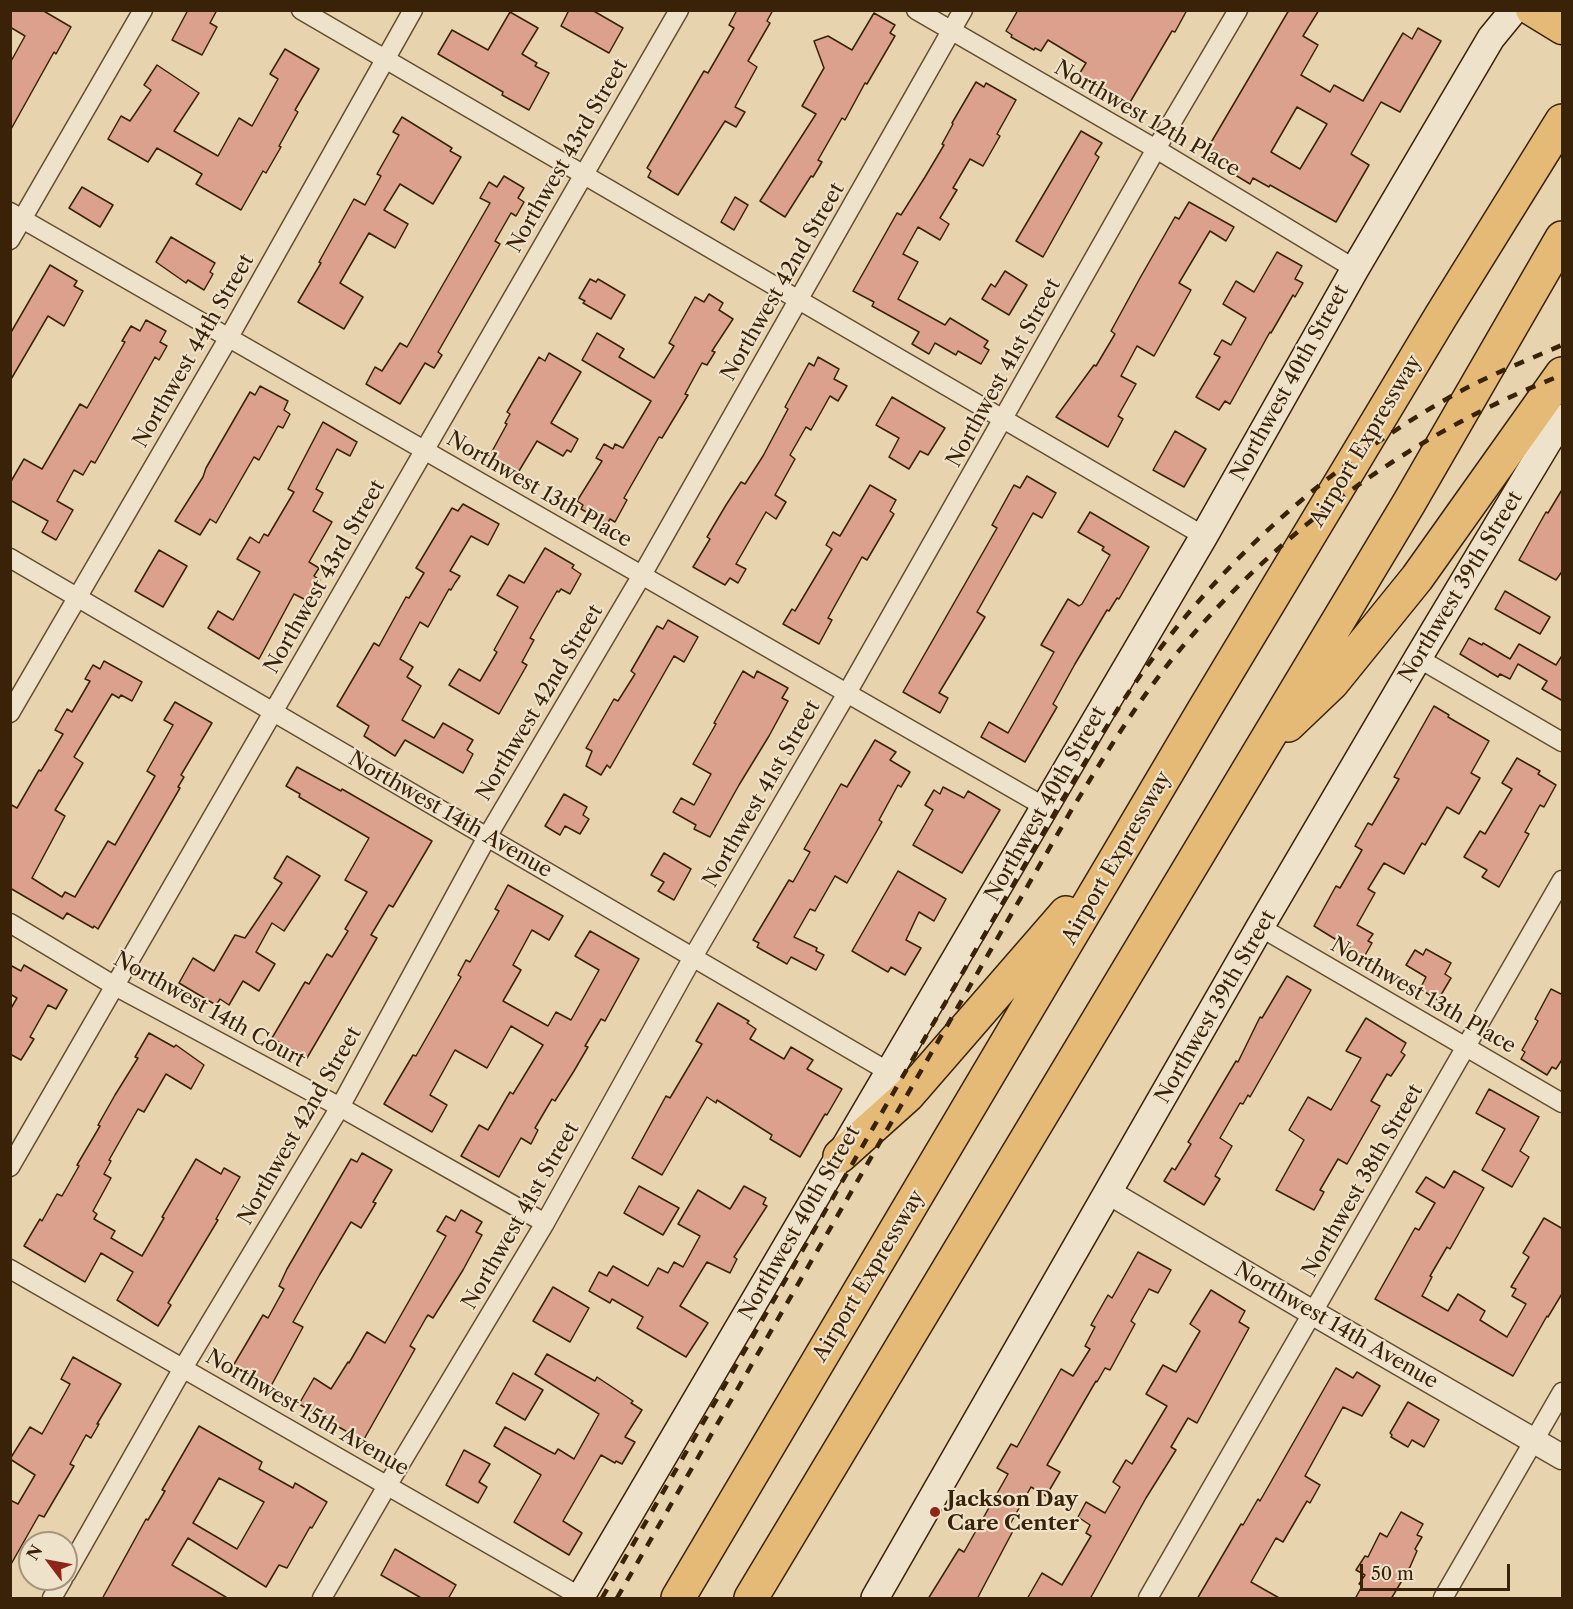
<!DOCTYPE html>
<html>
<head>
<meta charset="utf-8">
<style>
  body { margin:0 }
  #map { position:relative; width:1573px; height:1609px; overflow:hidden; background:#e7d3ad; font-family:"Libre Caslon Text",serif }
  canvas { display:block }
  .frame { position:absolute; inset:0; border:12px solid #392207; pointer-events:none }
  .north { position:absolute; left:18px; top:1531px; width:60px; height:60px; box-sizing:border-box; background:#efe2ca; border:2px solid #a6957c; border-radius:50%; rotate:302deg; font-size:16px; font-weight:700; line-height:24px; text-align:center; color:#392207 }
  .north::after { content:''; display:block; margin:auto; width:21px; height:27px; background:#8f2418; clip-path:polygon(50% 0,100% 100%,50% 72%,0 100%) }
  .scale { position:absolute; left:1360px; top:1564px; width:150px; height:27px; box-sizing:border-box; border:3px solid #392207; border-top:0; padding-left:8px; font-size:18px; line-height:21px; white-space:nowrap; color:#392207; -webkit-text-stroke:4px #efe2ca; paint-order:stroke }
</style>
</head>
<body>
<div id="map">
<canvas width="1573" height="1609"></canvas>
<div class="frame"></div>
<div class="north">N</div>
<div class="scale">50 m</div>
</div>
<script>
const context = document.querySelector('canvas').getContext('2d');
context.lineJoin = 'round';
function paint(path, color) { context.fillStyle = color; context.fill(path, 'evenodd'); }
function strokePath(path, color, width, dash) { context.strokeStyle = color; context.lineWidth = width; context.lineCap = dash ? 'butt' : 'round'; context.setLineDash(dash || []); context.stroke(path); }
function write(font, color, halo, rows, align = 'center') {
  context.font = font + ' "Libre Caslon Text",serif'; context.lineWidth = 4.5; context.setLineDash([]); context.textBaseline = 'middle'; context.strokeStyle = halo; context.fillStyle = color; for (const [text, x, y, turn = 0] of rows) {
    context.save(); context.translate(x, y); context.rotate((+turn || 0) * Math.PI / 180); context.textAlign = isNaN(turn) ? turn : align; if (halo) context.strokeText(text, 0, 0); context.fillText(text, 0, 0); context.restore();
  }
}
const building = new Path2D(`
  M10,10H42L71,27L56,54L54,52L10,131V63L25,36L10,27Z
  M188,10H217L210,23L217,27L202,55L172,40Z
  M569,10H592L623,28L609,53L561,26Z
  M737,10H773L767,21L770,23L748,61L757,67L735,107L745,112L736,127L725,121L678,195L648,177L651,171L647,168L704,71L708,73L734,28L729,25Z
  M1018,10H1187L1175,32L1172,31L1129,104L1078,76L1086,63L1048,40L1041,51L1035,48L1034,50L1011,37L1012,35L1006,31Z
  M1289,10H1319L1303,36L1318,45L1301,75L1330,92L1334,85L1363,101L1403,33L1412,39L1418,28L1441,41L1400,112L1381,102L1351,154L1369,165L1336,222L1270,185L1269,187L1253,178L1250,184L1232,173L1235,168L1206,151ZM1297,107L1327,124L1300,169L1271,152Z
  M510,12L538,28L522,54L537,63L535,66L549,73L529,110L502,95L503,92L438,54L452,30L488,50Z
  M874,13L895,25L890,33L895,36L867,84L865,83L845,120L842,118L818,160L822,162L813,177L811,176L785,217L760,201L816,114L802,106L824,68L814,41L828,36L852,50Z
  M285,49L319,69L295,110L298,112L279,146L281,147L266,173L263,171L241,210L196,184L202,174L157,148L148,162L108,139L121,116L130,121L151,90L144,85L157,65L199,93L174,131L218,156L239,118L252,126L278,79L270,74Z
  M976,82L984,87L986,83L1016,100L997,134L1000,136L983,166L970,159L953,188L957,190L940,218L949,224L940,240L918,227L903,254L918,262L898,299L945,325L950,318L988,341L984,347L989,350L981,364L958,351L956,355L935,343L929,354L912,344L919,332L872,306L874,302L853,291L897,213L901,215L925,177L944,145L942,144L953,124L952,123Z
  M402,117L452,148L450,151L461,157L433,204L400,184L384,210L408,224L395,248L369,233L340,283L363,297L344,329L298,302L321,263L319,262L354,199L365,205L381,176L377,174L399,135L393,132Z
  M1081,131L1102,143L1095,154L1099,157L1043,257L1016,241Z
  M504,176L524,188L518,198L524,202L516,216L511,213L495,241L500,244L438,352L442,355L434,368L425,363L400,404L366,384L375,367L382,371L400,343L407,347L490,203L480,198L489,182L497,187Z
  M82,187L113,205L100,227L69,208Z
  M735,197L748,205L734,230L721,222Z
  M1189,202L1234,227L1226,241L1210,231L1179,283L1191,290L1154,356L1137,346L1121,376L1136,384L1118,416L1123,419L1108,447L1056,417L1094,365L1096,366L1115,334L1111,331L1140,278L1175,217L1179,219Z
  M171,237L215,263L210,272L213,274L204,290L188,280L186,283L156,262Z
  M1277,252L1302,266L1295,279L1303,283L1295,297L1293,295L1271,333L1270,332L1230,404L1225,401L1219,410L1196,397L1220,357L1214,354L1222,340L1231,345L1246,318L1223,304L1236,281L1254,292Z
  M50,265L77,281L74,286L83,291L64,326L48,316L10,381V334Z
  M1005,271L1027,285L1009,315L982,299L991,284L995,287Z
  M590,279L596,282L598,279L625,295L611,319L583,303L585,301L579,298Z
  M709,294L723,303L719,310L733,319L712,351L715,352L707,365L702,363L685,394L688,395L662,438L659,437L624,498L627,500L615,522L610,519L607,524L581,509L583,505L577,501L602,461L596,458L604,444L613,449L615,444L623,448L651,401L582,360L597,333L624,349L619,357L654,378L674,346L669,343L695,297L704,302Z
  M146,320L166,331L160,342L167,346L159,360L155,357L95,463L91,461L83,475L74,470L57,501L73,510L56,540L42,532L48,521L10,500V483L24,459L42,469L80,404L87,408L125,342L122,341L131,326L140,331Z
  M549,353L581,372L551,423L578,439L571,452L567,450L563,456L537,441L519,471L490,455L507,424L505,423L510,414L507,412L539,357L545,361Z
  M818,357L839,369L834,379L847,386L838,401L830,396L811,430L806,427L790,455L795,459L775,495L786,502L776,519L766,512L736,564L746,569L738,583L730,578L725,585L693,567L710,539L707,537L726,505L741,482L745,484L763,456L788,409L785,407L809,363L814,366Z
  M260,386L288,401L284,410L290,414L283,428L278,426L259,460L254,457L216,523L210,519L200,535L175,521L203,477L206,468L250,392L255,395Z
  M892,397L945,428L928,455L920,451L909,469L889,457L899,438L876,425Z
  M323,422L357,442L350,456L337,449L316,489L323,493L313,511L332,522L309,562L319,568L314,576L320,580L308,601L294,594L259,659L208,628L218,611L233,620L260,572L237,559L250,537L259,543L264,534L268,536L294,492L288,489Z
  M1175,431L1206,449L1184,487L1153,470Z
  M1027,476L1056,493L1042,518L1033,513L977,612L985,617L939,693L948,698L940,713L903,692L997,528L992,525L1014,485L1020,488Z
  M870,485L896,500L890,511L894,514L867,560L862,557L828,618L832,620L819,644L783,624L792,609L795,611L832,549L826,545L833,532L840,536Z
  M1563,488V570L1556,580L1519,560L1546,512L1548,513Z
  M463,504L499,524L488,545L471,536L450,571L460,576L455,583L451,590L449,589L428,627L420,622L400,659L413,667L407,677L421,686L402,720L434,738L443,723L473,740L467,750L473,754L463,773L405,740L395,756L364,736L369,726L337,706L374,643L379,646L406,597L409,598L424,573L416,568L452,508L458,511Z
  M1090,512L1149,547L1119,599L1117,598L1109,611L1107,610L1075,664L1053,704L1057,707L1025,762L981,737L989,722L1008,733L1054,652L1041,645L1068,599L1079,606L1082,604L1110,555L1102,550L1104,547L1078,532Z
  M545,548L574,565L572,568L581,574L570,594L561,589L559,592L557,591L530,638L534,640L522,662L527,665L499,714L449,685L459,669L480,681L497,652L494,650L518,607L497,595L509,575L524,583Z
  M159,550L187,566L163,607L135,591Z
  M1505,591L1550,617L1540,634L1495,609Z
  M668,620L698,637L684,662L674,656L610,768L607,765L601,775L586,766L592,751L586,748L614,699L618,701L635,674L631,671L657,626L663,629Z
  M1469,638L1482,645L1483,643L1510,659L1519,644L1556,665L1563,654V701L1542,689L1547,681L1518,664L1510,679L1500,674L1498,677L1460,654Z
  M104,661L142,682L132,701L121,695L119,698L112,694L74,757L83,763L55,810L65,816L32,878L62,897L65,892L75,897L108,841L115,845L155,776L147,771L173,725L164,720L175,702L212,723L181,775L184,777L178,787L180,788L98,929L94,926L93,928L67,913L63,919L10,888V804L17,808L39,770L41,771L63,734L55,730L67,709L72,712L90,681L85,679L93,665L100,669Z
  M743,671L754,678L757,671L788,688L782,698L788,701L769,736L739,785L710,837L694,829L696,825L673,812L681,798L694,805L711,774L693,764L716,724L714,723Z
  M1434,706L1449,715L1448,717L1489,741L1471,773L1480,778L1459,814L1447,807L1425,845L1422,843L1404,874L1384,863L1368,889L1375,893L1357,925L1373,934L1368,941L1372,943L1364,957L1314,926L1336,886L1340,888L1362,850L1355,846L1368,823L1372,825L1399,779L1394,777Z
  M875,740L896,752L890,760L910,772L901,787L898,785L879,820L882,822L847,883L835,876L815,911L810,909L794,937L817,948L816,951L824,955L816,970L791,957L787,964L757,947L759,943L753,940L789,880L793,882L810,852L804,849L841,784L847,787Z
  M1517,758L1540,771L1538,774L1556,785L1544,807L1540,805L1525,832L1529,834L1499,887L1482,877L1487,870L1464,857L1480,831L1485,834L1512,789L1502,783Z
  M297,767L341,791L342,789L432,841L393,907L389,905L371,935L377,938L307,1058L272,1038L305,982L309,984L327,954L332,957L348,931L345,929L367,892L345,880L369,838L299,797L300,794L286,786Z
  M943,787L964,798L968,791L1000,810L962,873L913,845L933,810L925,805L934,790L940,794Z
  M564,794L587,807L583,815L589,819L580,834L565,826L560,835L545,826Z
  M664,853L691,869L674,900L658,891L664,882L651,875Z
  M287,856L320,876L284,931L272,923L256,952L275,964L259,991L243,981L229,1005L220,999L216,1005L179,983L193,958L214,971L235,935L245,938L282,883L274,878Z
  M898,871L946,899L934,921L919,912L906,940L921,948L905,975L891,967L888,972L852,951Z
  M508,885L563,916L549,940L532,930L513,965L521,970L503,1001L548,1026L556,1012L571,1020L599,970L575,956L590,931L639,959L605,1021L601,1019L585,1046L588,1047L574,1071L555,1101L552,1099L535,1128L538,1130L531,1144L521,1138L499,1177L461,1156L479,1125L488,1130L510,1092L513,1094L543,1045L511,1026L487,1068L455,1050L430,1095L447,1105L432,1132L384,1104L413,1055L416,1056L461,977L458,975L466,960L470,962L499,911L495,909Z
  M1426,949L1451,963L1445,974L1451,978L1438,1000L1420,989L1426,977L1406,965L1415,950L1423,955Z
  M10,965L21,971L24,965L67,990L56,1009L48,1005L30,1037L34,1039L21,1060L10,1054V1010L17,998L10,994Z
  M1287,976L1311,990L1250,1097L1248,1095L1243,1104L1240,1103L1220,1138L1232,1146L1215,1176L1220,1179L1204,1205L1164,1181L1172,1168L1175,1170L1191,1144L1188,1142L1236,1061L1238,1062L1260,1017L1262,1018Z
  M1551,989L1563,995V1058L1556,1069L1552,1067L1547,1075L1521,1059L1525,1052L1522,1050L1538,1021L1535,1019Z
  M718,1003L749,1021L747,1023L756,1029L750,1039L784,1059L791,1047L813,1060L807,1069L842,1089L827,1115L825,1114L800,1157L770,1139L772,1135L717,1100L716,1103L707,1097L662,1175L632,1158L666,1096L670,1098L702,1044L696,1041Z
  M1366,1018L1406,1043L1401,1052L1405,1055L1391,1076L1387,1074L1371,1101L1380,1106L1347,1164L1338,1159L1320,1190L1324,1192L1314,1210L1276,1190L1304,1140L1289,1130L1308,1097L1331,1110L1361,1058L1346,1051Z
  M149,1033L174,1047L176,1045L204,1065L191,1089L166,1074L144,1112L138,1109L109,1160L111,1161L104,1174L111,1178L93,1211L97,1214L94,1219L115,1231L111,1238L142,1256L164,1218L162,1217L196,1159L221,1174L224,1168L240,1177L216,1219L218,1220L168,1303L171,1305L158,1326L117,1300L133,1272L101,1253L85,1282L24,1246L40,1219L42,1221L57,1194L62,1196L79,1166L77,1165L100,1126L98,1125L115,1095L138,1058L135,1057Z
  M1489,1089L1539,1117L1520,1151L1529,1157L1512,1187L1482,1170L1505,1129L1476,1113Z
  M362,1153L392,1170L373,1202L376,1203L361,1228L351,1222L320,1274L293,1322L303,1327L271,1386L261,1382L233,1366L263,1315L268,1318L284,1289L279,1286L287,1269L351,1159L357,1162Z
  M1454,1171L1484,1188L1450,1249L1447,1247L1430,1276L1432,1277L1422,1296L1448,1311L1458,1294L1485,1311L1480,1320L1507,1337L1526,1304L1512,1296L1516,1289L1511,1287L1529,1257L1523,1253L1544,1218L1563,1229V1292L1548,1317L1547,1316L1513,1376L1375,1299L1415,1228L1419,1230L1435,1203L1416,1192L1426,1177L1444,1188Z
  M639,1186L679,1208L663,1235L624,1213Z
  M744,1186L766,1198L763,1204L767,1206L734,1257L737,1259L730,1273L707,1262L680,1306L708,1323L686,1357L637,1328L643,1317L612,1299L610,1303L589,1291L599,1272L607,1276L613,1266L648,1286L658,1268L668,1273L674,1262L683,1267L700,1236L678,1224L698,1190L730,1209Z
  M461,1210L482,1222L476,1232L482,1235L463,1270L433,1318L428,1315L426,1318L410,1346L415,1349L363,1441L299,1404L314,1378L331,1389L348,1362L349,1363L367,1332L385,1343L446,1236L437,1231L446,1216L455,1221Z
  M1138,1252L1171,1270L1158,1293L1149,1289L1131,1321L1135,1324L1110,1370L1105,1368L1097,1382L1096,1381L1047,1465L1060,1472L1046,1496L1031,1487L1009,1526L1014,1529L977,1599H928L959,1549L964,1552L1008,1474L997,1468L1011,1444L1017,1447L1061,1369L1073,1376L1090,1349L1085,1346L1095,1327L1091,1325L1108,1295L1112,1298Z
  M553,1287L589,1308L570,1342L533,1321Z
  M1211,1290L1245,1311L1239,1322L1249,1328L1197,1423L1188,1418L1171,1447L1176,1450L1146,1498L1090,1599H1027L1042,1573L1062,1585L1091,1536L1086,1533L1090,1525L1078,1517L1086,1502L1105,1513L1120,1487L1113,1482L1126,1460L1132,1464L1167,1406L1146,1394L1163,1365L1176,1372L1200,1331L1190,1324Z
  M547,1354L595,1381L597,1377L633,1401L631,1403L642,1410L625,1437L635,1442L622,1464L616,1461L615,1463L601,1455L563,1521L582,1533L569,1555L514,1522L541,1475L494,1446L505,1427L549,1451L555,1454L558,1449L574,1459L599,1414L535,1374Z
  M73,1357L121,1384L97,1424H99L91,1438L86,1435L70,1464L74,1466L44,1517L39,1515L10,1566V1500L18,1504L35,1475L10,1459L30,1427L42,1434L70,1384L61,1379Z
  M1336,1368L1353,1378L1357,1372L1380,1386L1362,1416L1343,1407L1305,1476L1320,1485L1310,1503L1307,1501L1283,1542L1276,1538L1251,1582L1281,1599H1197L1241,1524L1243,1525L1258,1499L1260,1501Z
  M513,1373L543,1390L525,1420L496,1403Z
  M1408,1402L1439,1420L1424,1447L1412,1440L1408,1447L1391,1437L1392,1435L1390,1433Z
  M199,1426L262,1462L259,1469L293,1488L295,1483L327,1502L312,1528L310,1527L287,1568L279,1565L266,1587L188,1538L172,1565L229,1599H102L146,1519L148,1520L165,1491L162,1490ZM219,1478L264,1502L237,1549L193,1523Z
  M464,1450L490,1464L479,1482L487,1487L478,1503L446,1485Z
  M1401,1512L1423,1524L1417,1535L1422,1537L1415,1549L1417,1551L1410,1567L1391,1599H1355L1362,1586L1359,1584L1365,1575L1356,1570L1365,1556L1368,1557L1380,1533L1387,1537Z
  M395,1549L456,1585L448,1599H423L381,1575Z`);
const minor = new Path2D(`
  M301,10L1204,536
  M916,10L1156,149L1355,269
  M10,212L1045,807
  M10,240L143,10
  M10,558L889,1072
  M1418,658L1562,742
  M10,713L229,337L413,10
  M10,923L115,986L340,1107L545,1223
  M1260,927L1562,1103
  M10,1167L679,10
  M10,1269L581,1597
  M66,1574L183,1368L340,1107L487,837L642,575L963,10
  M52,1598L63,1579
  M322,1598L387,1486L545,1223L693,957L847,693L1156,149L1238,10
  M1148,1598L1562,880
  M1443,1598L1562,1392`);
const tertiary = new Path2D(`
  M1110,1193L1313,1313L1562,1457`);
const secondary = new Path2D(`
  M580,1598L1204,536L1355,269L1491,38L1514,10
  M875,1598L1260,927L1418,658L1562,418`);
const primary = new Path2D(`
  M1531,10L1562,29`);
const motorway = new Path2D(`
  M1288,725L1332,683L1417,578L1562,374
  M840,1156L908,1095L1066,913
  M678,1598L1204,710L1441,316L1562,121
  M751,1598L1409,503L1562,238`);
const rail = new Path2D(`
  M602,1598L1061,802C1092,751 1122,698 1159,650C1239,544 1343,456 1459,392C1492,374 1528,360 1562,345
  M617,1598L1072,809C1104,757 1135,705 1173,658C1276,532 1411,434 1562,375`);
const markers = [
  [935,1512,6,"#8f2418"]
];
const streetNames = [
  ["Northwest 12th Place",1147,119,30],
  ["Northwest 43rd Street",568,156,-60],
  ["Northwest 42nd Street",783,282,-60],
  ["Northwest 44th Street",194,351,-60],
  ["Northwest 41st Street",1004,373,-61],
  ["Northwest 40th Street",1290,383,-61],
  ["Airport Expressway",1366,441,-59],
  ["Northwest 13th Place",539,490,30],
  ["Northwest 43rd Street",325,577,-60],
  ["Northwest 39th Street",1461,587,-59],
  ["Northwest 42nd Street",540,703,-59],
  ["Northwest 41st Street",762,794,-60],
  ["Northwest 40th Street",1046,804,-60],
  ["Northwest 14th Avenue",450,815,30],
  ["Airport Expressway",1117,858,-60],
  ["Northwest 13th Place",1423,996,30],
  ["Northwest 39th Street",1216,1007,-60],
  ["Northwest 14th Court",209,1010,29],
  ["Northwest 42nd Street",300,1126,-60],
  ["Northwest 38th Street",1363,1181,-60],
  ["Northwest 41st Street",521,1216,-60],
  ["Northwest 40th Street",800,1223,-60],
  ["Airport Expressway",869,1276,-59],
  ["Northwest 14th Avenue",1336,1326,30],
  ["Northwest 15th Avenue",307,1413,30]
];
const poiNames = [
  ["Jackson Day",947,1500],
  ["Care Center",947,1524]
];
paint(building, '#dba18c');
strokePath(building, '#392207', 1.5);
strokePath(minor, '#644e30', 21);
strokePath(tertiary, '#644e30', 27);
strokePath(secondary, '#392207', 30);
strokePath(primary, '#392207', 33);
strokePath(motorway, '#392207', 36);
strokePath(minor, '#efe2ca', 18);
strokePath(tertiary, '#efe2ca', 24);
strokePath(secondary, '#efe2ca', 27);
strokePath(primary, '#e4ba76', 30);
strokePath(motorway, '#e4ba76', 33);
strokePath(rail, '#392207', 4.5, [10, 10]);
for (const [x, y, r, color] of markers) { const dot = new Path2D(); dot.arc(x, y, r, 0, 2 * Math.PI); context.fillStyle = color; context.fill(dot); strokePath(dot, '#efe2ca', 2); }
write('21px', '#392207', '#efe2ca', streetNames);
write('bold 21px', '#392207', '#efe2ca', poiNames, 'left');
</script>
</body>
</html>
